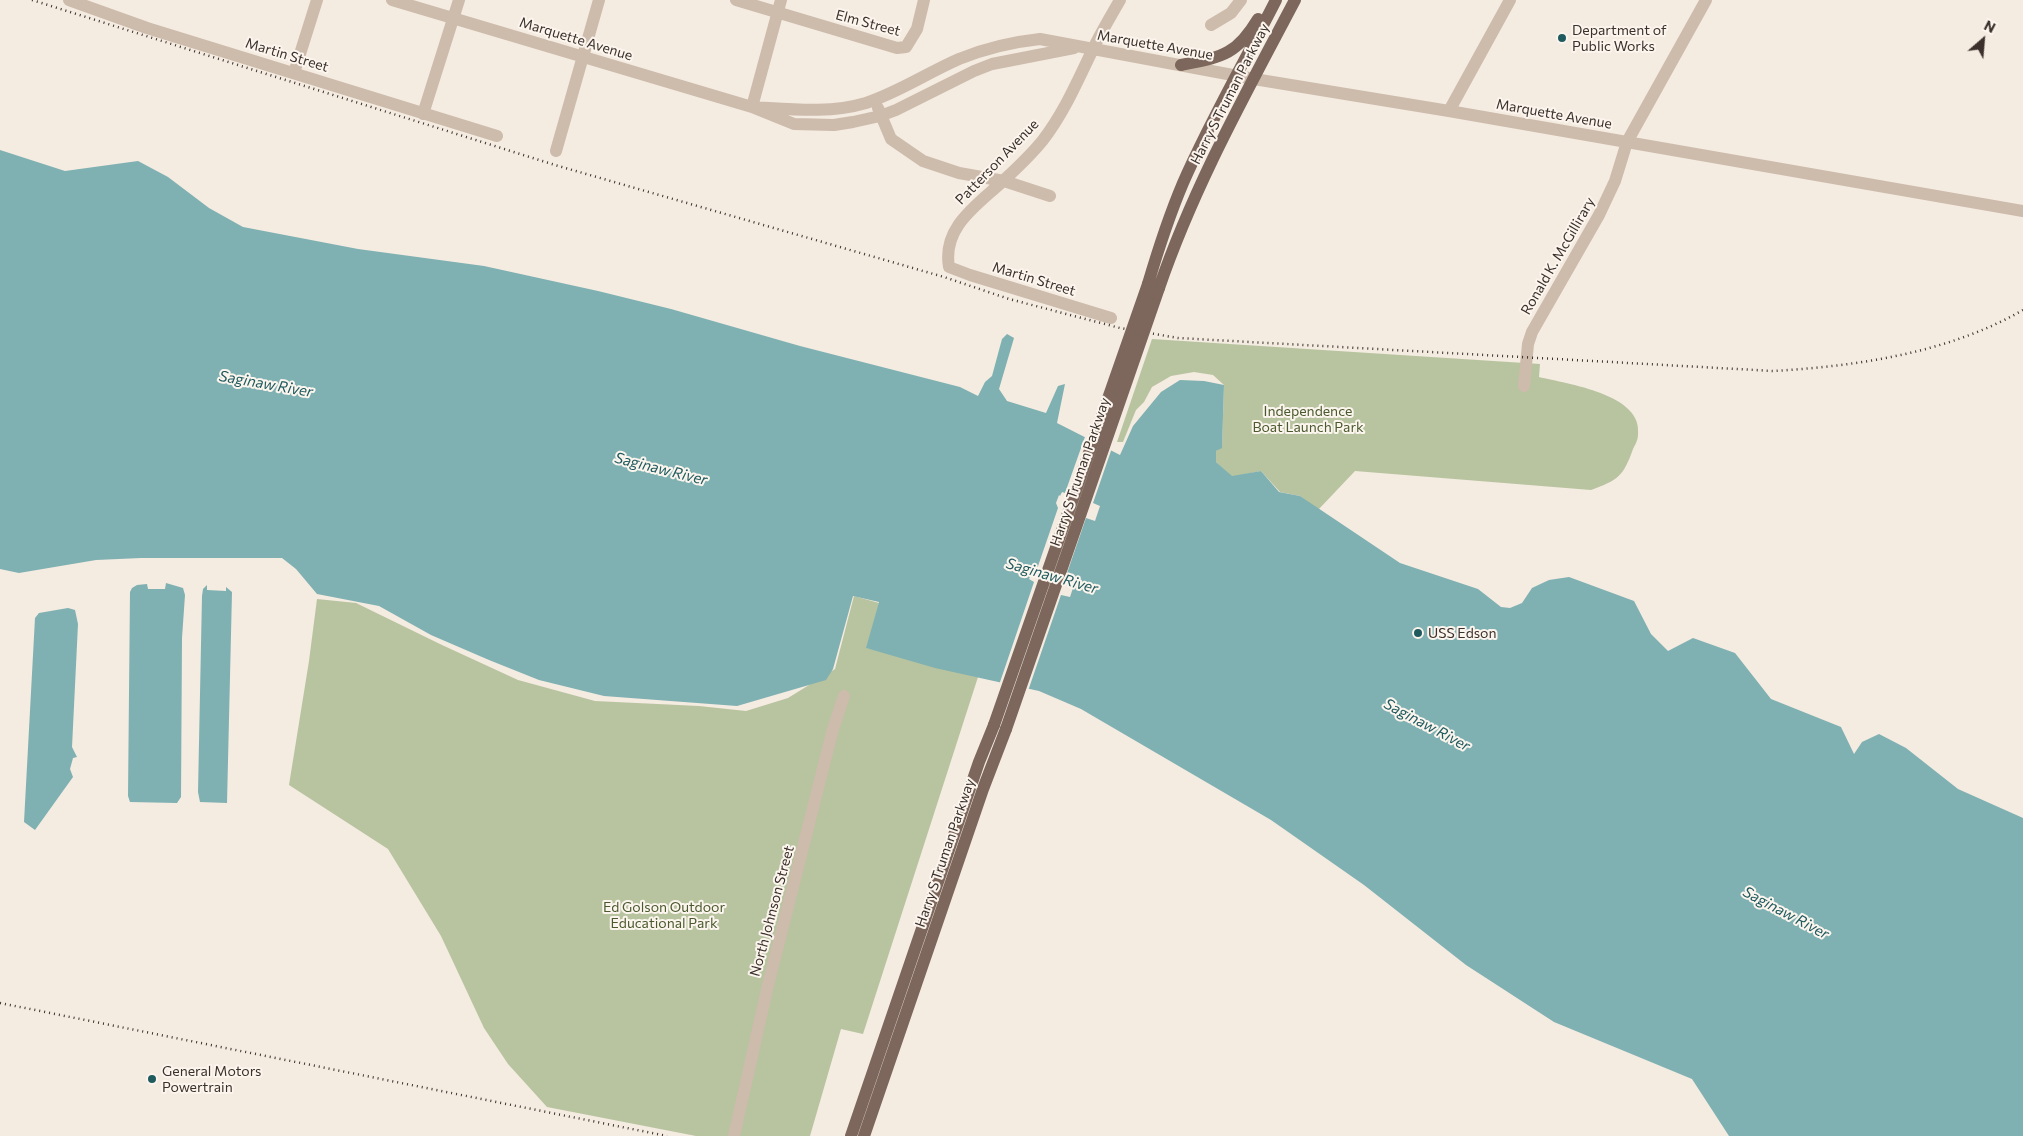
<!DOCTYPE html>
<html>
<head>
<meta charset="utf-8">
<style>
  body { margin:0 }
  #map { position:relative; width:2023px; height:1136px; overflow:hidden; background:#f4ebe1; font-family:Commissioner,sans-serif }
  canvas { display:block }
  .north { position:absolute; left:1958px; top:15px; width:50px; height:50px; -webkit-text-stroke:4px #fbf5ee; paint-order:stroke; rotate:27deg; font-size:14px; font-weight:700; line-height:20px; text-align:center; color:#3b302b }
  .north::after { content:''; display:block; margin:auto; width:18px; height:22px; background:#3b302b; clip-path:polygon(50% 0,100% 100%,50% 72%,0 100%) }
</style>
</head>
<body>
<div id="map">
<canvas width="2023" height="1136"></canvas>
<div class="north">N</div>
</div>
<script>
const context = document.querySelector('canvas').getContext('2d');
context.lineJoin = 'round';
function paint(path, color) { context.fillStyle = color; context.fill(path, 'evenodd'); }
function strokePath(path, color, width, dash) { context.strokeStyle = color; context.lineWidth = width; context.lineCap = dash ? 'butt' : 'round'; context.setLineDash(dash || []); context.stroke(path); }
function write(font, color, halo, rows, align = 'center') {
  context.font = font + ' Commissioner,sans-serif'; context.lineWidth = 4; context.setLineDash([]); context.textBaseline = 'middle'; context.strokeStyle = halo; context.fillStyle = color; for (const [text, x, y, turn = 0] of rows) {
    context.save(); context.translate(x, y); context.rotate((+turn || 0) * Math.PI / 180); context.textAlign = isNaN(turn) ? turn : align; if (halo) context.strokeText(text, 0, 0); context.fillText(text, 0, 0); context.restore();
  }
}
const green = new Path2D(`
  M1152,339L1540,364L1539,377C1567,384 1644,394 1638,435C1638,440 1635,445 1633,449C1623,477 1618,480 1591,490L1355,471L1318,510L1300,496L1280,492L1261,471L1232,477L1216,462V451L1222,447L1224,385L1213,375L1194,372L1171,376L1152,387L1144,402L1136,410L1123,442H1117Z
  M854,596L879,603L867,648L978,677L863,1034L841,1029L810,1136H696L547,1107L508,1064L484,1028L441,936L388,849L289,785L309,661L317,599L356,603L442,645L518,680L595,701L699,706L746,711L788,698L835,669Z`);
const water = new Path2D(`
  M0,150L65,171L138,161L168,177L209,208L243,227L358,249L484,266L598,291L671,309L800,346L960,387L978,396L985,382L992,376L1002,339L1007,334L1014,338L999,389L1007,401L1046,413L1058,386L1065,384L1057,423L1120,455L1133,426L1161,392L1180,380L1204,381L1224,385L1222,448L1216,451V462L1232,476L1261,471L1279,492L1300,496L1400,563L1478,589L1501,607L1510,608L1522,603L1532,588L1549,580L1569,577L1634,601L1651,634L1668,651L1693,638L1735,653L1771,699L1841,727L1854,754L1862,742L1879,734L1906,748L1958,789L2023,818V1136H1729L1692,1079L1554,1022L1466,965L1364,885L1271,820L1081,709L1039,691L935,668L866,648L879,602L853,596L833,669L826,680L737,706L604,696L539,680L489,660L431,635L379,606L317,594L296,569L282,558H141L96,560L19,573L0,569Z
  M166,583L183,588L185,595L182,638L181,797L177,803L130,802L128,796L130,592L132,588L137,585L147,584L148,589H165Z
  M207,585V590L226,591V587L232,592L227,803L200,802L198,792L202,596L203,589Z
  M68,608L75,610L78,624L72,747L77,757L73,758L70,769L73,777L35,830L24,822L35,618L39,613Z`);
const pier = new Path2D(`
  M1086,434L1112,448L1093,503L1100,506L1095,521L1086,518L1065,579L1075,582L1070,597L1061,595L1028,691L999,685L1034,582L1029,579L1032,572L1037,569L1058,508L1056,503L1059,495L1060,496L1062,492L1065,493Z`);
const minor = new Path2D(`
  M69,0L147,28L497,136
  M392,0L752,107L794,124L834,125L853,122L880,116L896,110L974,71L992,64L1074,48
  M736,0L897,48L906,47L917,29L924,0
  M1211,25L1231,13L1241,0
  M294,73L317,0
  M752,107C789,109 829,114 866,103C899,92 927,73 959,59C986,48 1012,42 1040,39L1254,79L1449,111L2023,211
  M752,107L781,0
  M878,108L891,139L923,161L959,173L1004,181L1050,196
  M1449,111L1510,0
  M423,114L459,0
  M556,151L599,0
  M1111,318L970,275L949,267C942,227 977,205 1003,181C1016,169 1031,155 1043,140C1066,110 1079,77 1096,43C1103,29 1112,14 1120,0
  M1524,386L1528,344L1532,332L1599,215L1615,181L1627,142L1706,0
  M734,1136L768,985L833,729L844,696`);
const major = new Path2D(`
  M1181,65C1221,57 1236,56 1258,19
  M1148,284C1158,250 1169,216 1183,183C1210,121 1245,61 1276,0
  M1159,288C1194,186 1245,95 1295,0
  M851,1136L979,762L994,725
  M864,1136L983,789L1006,729`);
const rail = new Path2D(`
  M32,0L555,165L944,277L1009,299L1120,328L1178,338L1773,371C1858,366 1948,353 2023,310
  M0,1003L667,1136`);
const majorBridge = new Path2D(`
  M994,725L1148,284
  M1006,729L1159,288`);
const markers = [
  [1562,38,5,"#1f5a5e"],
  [1418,633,5,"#1f5a5e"],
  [152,1079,5,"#1f5a5e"]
];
const streetNames = [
  ["Elm Street",868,23,15],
  ["Marquette Avenue",576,39,17],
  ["Marquette Avenue",1155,45,10],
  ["Martin Street",287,55,17],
  ["Harry S Truman Parkway",1230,94,-63],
  ["Marquette Avenue",1554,114,10],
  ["Patterson Avenue",997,162,-46],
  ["Ronald K. McGillirary",1558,256,-60],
  ["Martin Street",1034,279,17],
  ["Harry S Truman Parkway",1080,472,-71],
  ["Harry S Truman Parkway",945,853,-71],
  ["North Johnson Street",772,911,-75]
];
const poiNames = [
  ["Department of",1572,30],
  ["Public Works",1572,46],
  ["USS Edson",1428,633],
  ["General Motors",162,1071],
  ["Powertrain",162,1087]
];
const parkNames = [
  ["Independence",1308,411],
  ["Boat Launch Park",1308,427],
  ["Ed Golson Outdoor",664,907],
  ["Educational Park",664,923]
];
const waterNames = [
  ["Saginaw River",266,384,10],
  ["Saginaw River",661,469,14],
  ["Saginaw River",1052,576,16],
  ["Saginaw River",1427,725,28],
  ["Saginaw River",1786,913,28]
];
paint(green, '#b8c4a0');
paint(water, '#7fb0b2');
paint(pier, '#f4ebe1');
strokePath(minor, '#cdbbac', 12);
strokePath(major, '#7d675c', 12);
strokePath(rail, '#3b302b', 2.5, [1, 4]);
strokePath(majorBridge, '#7d675c', 12);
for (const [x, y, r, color] of markers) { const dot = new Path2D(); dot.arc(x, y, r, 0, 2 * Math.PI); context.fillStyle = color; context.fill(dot); strokePath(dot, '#fbf5ee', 2); }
write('14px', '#3b302b', '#fbf5ee', streetNames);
write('14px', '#3b302b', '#fbf5ee', poiNames, 'left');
write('14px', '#4a5a2e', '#fbf5ee', parkNames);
write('italic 15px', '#1f5a5e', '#fbf5ee', waterNames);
</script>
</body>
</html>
